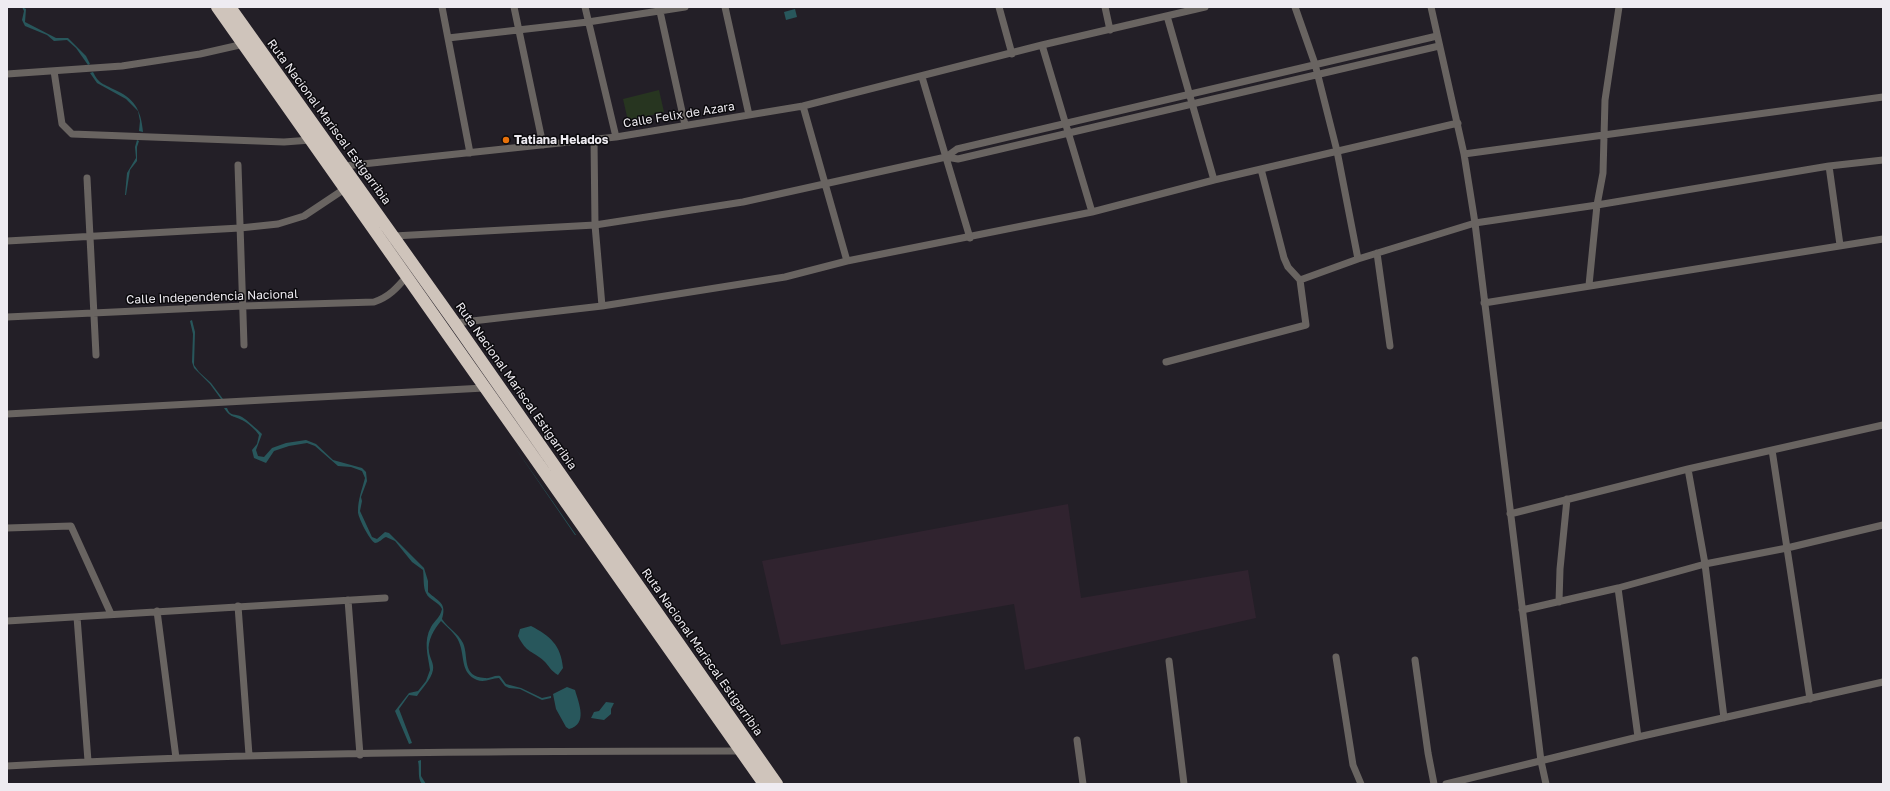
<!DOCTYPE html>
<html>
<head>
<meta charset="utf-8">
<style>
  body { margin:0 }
  #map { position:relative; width:1890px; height:791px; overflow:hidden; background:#231f27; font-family:"Golos Text",sans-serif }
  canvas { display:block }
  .frame { position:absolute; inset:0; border:8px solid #eeebf1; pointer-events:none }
</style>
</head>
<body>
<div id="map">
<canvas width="1890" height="791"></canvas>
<div class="frame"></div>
</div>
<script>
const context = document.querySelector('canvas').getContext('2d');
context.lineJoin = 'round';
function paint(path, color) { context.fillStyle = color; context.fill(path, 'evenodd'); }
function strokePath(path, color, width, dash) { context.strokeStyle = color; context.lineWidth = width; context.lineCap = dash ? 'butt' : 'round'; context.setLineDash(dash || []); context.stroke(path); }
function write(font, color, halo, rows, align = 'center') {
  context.font = font + ' "Golos Text",sans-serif'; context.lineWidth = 3; context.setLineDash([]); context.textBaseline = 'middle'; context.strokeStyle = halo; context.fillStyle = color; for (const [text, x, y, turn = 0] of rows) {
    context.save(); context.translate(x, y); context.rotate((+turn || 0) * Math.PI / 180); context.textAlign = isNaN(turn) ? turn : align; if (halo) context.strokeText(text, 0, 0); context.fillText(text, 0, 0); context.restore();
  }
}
const industrial = new Path2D(`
  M1068,504L1081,598L1248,570L1256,618L1025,670L1014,604L781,645L762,561Z`);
const green = new Path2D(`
  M659,90L664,112L628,121L623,99Z`);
const water = new Path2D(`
  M22,7L26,9L25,22L56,38H68L86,56L90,64L88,65L76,48L67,40L54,41L47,35L25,26L22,20L24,11Z
  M795,9L797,17L786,20L784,12Z
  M93,72C99,84 102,83 113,89C134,98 141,109 143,132L139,131L140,121L138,111L126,99L97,83L90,73Z
  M137,140L139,141L137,147V161L130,170L126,195H125L127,173L136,158L135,147Z
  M192,320L195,332L194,365L199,372L211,383L223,399H221L210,384L194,368L192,362L193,334L190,321Z
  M224,408H227C230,417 235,413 242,417C247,420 258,430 262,434L256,450L258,456L264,457L272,448L286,443L306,440L316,444L333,460L362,468L366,472L367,481L361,497L362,501L360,511L372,537L377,539L385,532L389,533L424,568L428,581V592C439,602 447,603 442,619C448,628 458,633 463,643C469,656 461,677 485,678C490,679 494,675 500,676L506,684L521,688L542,698L551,696V698L542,700L520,689L509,688L505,686L499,678C491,678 485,683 477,680C460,673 465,656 459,642C456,634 447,627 441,621C434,629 427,641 429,652C430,659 434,663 433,670C431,680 422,688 417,696L409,695L399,709L412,743L409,744L395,711L409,693L418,691L426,681L430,670C428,656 423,641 431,627C435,620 440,618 442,609C439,602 429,600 426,593C423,588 424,577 423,570L412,562L395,541L386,537C383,538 379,543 375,543C370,541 357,516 358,511C358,499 362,490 365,478L362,471L351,467L338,466L315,446L307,443L289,446L274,451L266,463L254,458L252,450L257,444L259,435C255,429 248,423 242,420C232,415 231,418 224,408Z
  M514,446L576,535H575Z
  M531,626C550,636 561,645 563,668L558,675C551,671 549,666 544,661C532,650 527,654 518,636L520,629Z
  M567,687L575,690C579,704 588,724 569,729L566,727L556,709L553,694Z
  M606,702L614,703L611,709V714L604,720L591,718L594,712L599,711Z
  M421,760V776L426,784H422C417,778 420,769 418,761Z`);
const street = new Path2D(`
  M442,7L470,153
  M514,7L543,145
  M585,7L616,137
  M659,7L685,125
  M725,7L749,115
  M999,7L1012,54
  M1105,7L1110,30
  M1295,7L1315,64L1337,151L1358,259
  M1431,7L1464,154L1475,223L1541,761L1546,784
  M1167,16L1214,180
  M1437,36L957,149L946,157L958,159L1439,46
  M448,38L588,22L685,7
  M1042,45L1092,212
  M54,71L62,124L72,134L284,142L311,140
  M7,74L122,66L200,54L244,44
  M922,77L970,238
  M803,106L847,261
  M594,139L595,225L602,306
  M1464,154L1883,97
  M238,165L244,345
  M344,166L616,137L803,106L1042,45L1205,7
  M1829,166L1840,245
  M87,178L96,355
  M394,236L595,225L743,202L946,157
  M7,241L240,228L278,224L304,216L346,188
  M1377,253L1390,346
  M1300,280L1358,259L1475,223L1597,205L1829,166L1883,160
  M1589,285L1597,205L1603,173L1605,100L1619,7
  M1484,303L1883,239
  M7,317L243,306L374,302C389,297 397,288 407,276
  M455,323L602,306L785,277L847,261L1092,212L1214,180L1458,123
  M1166,362L1306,325L1300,280L1288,267L1284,258L1261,169
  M7,414L484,388
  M1772,450L1810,699
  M1688,469L1705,564L1724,718
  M1510,514L1688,469L1883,425
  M7,528L71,526L111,614
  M1618,588L1638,737
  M348,600L360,755
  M1559,602L1560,569L1567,499
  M238,606L249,755
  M1522,610L1618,588L1705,564L1787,548L1883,525
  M157,611L176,758
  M77,617L88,761
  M7,621L385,598
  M1336,657L1353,765L1361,784
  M1415,660L1428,753L1434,784
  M1169,661L1184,784
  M1077,740L1083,784
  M7,766C251,752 495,751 740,751
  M1446,784L1638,737L1883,682`);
const highway = new Path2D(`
  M217,7L764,784
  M230,7L455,323L777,784`);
const markers = [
  [506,140,4,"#e8710a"]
];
const streetNames = [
  ["Calle Felix de Azara",679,115,-9],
  ["Ruta Nacional Mariscal Estigarribia",329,122,54],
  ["Calle Independencia Nacional",212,297,-2],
  ["Ruta Nacional Mariscal Estigarribia",516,386,55],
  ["Ruta Nacional Mariscal Estigarribia",702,652,55]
];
const poiNames = [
  ["Tatiana Helados",514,140]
];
paint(industrial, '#30232f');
paint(green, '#273520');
paint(water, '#28575c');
strokePath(street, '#696461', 7);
strokePath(highway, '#cfc4bb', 12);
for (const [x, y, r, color] of markers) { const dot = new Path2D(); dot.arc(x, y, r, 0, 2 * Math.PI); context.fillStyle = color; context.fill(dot); strokePath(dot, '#0b0a0d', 1.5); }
write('12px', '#eeebf1', '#0b0a0d', streetNames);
write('bold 12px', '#eeebf1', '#0b0a0d', poiNames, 'left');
</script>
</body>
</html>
